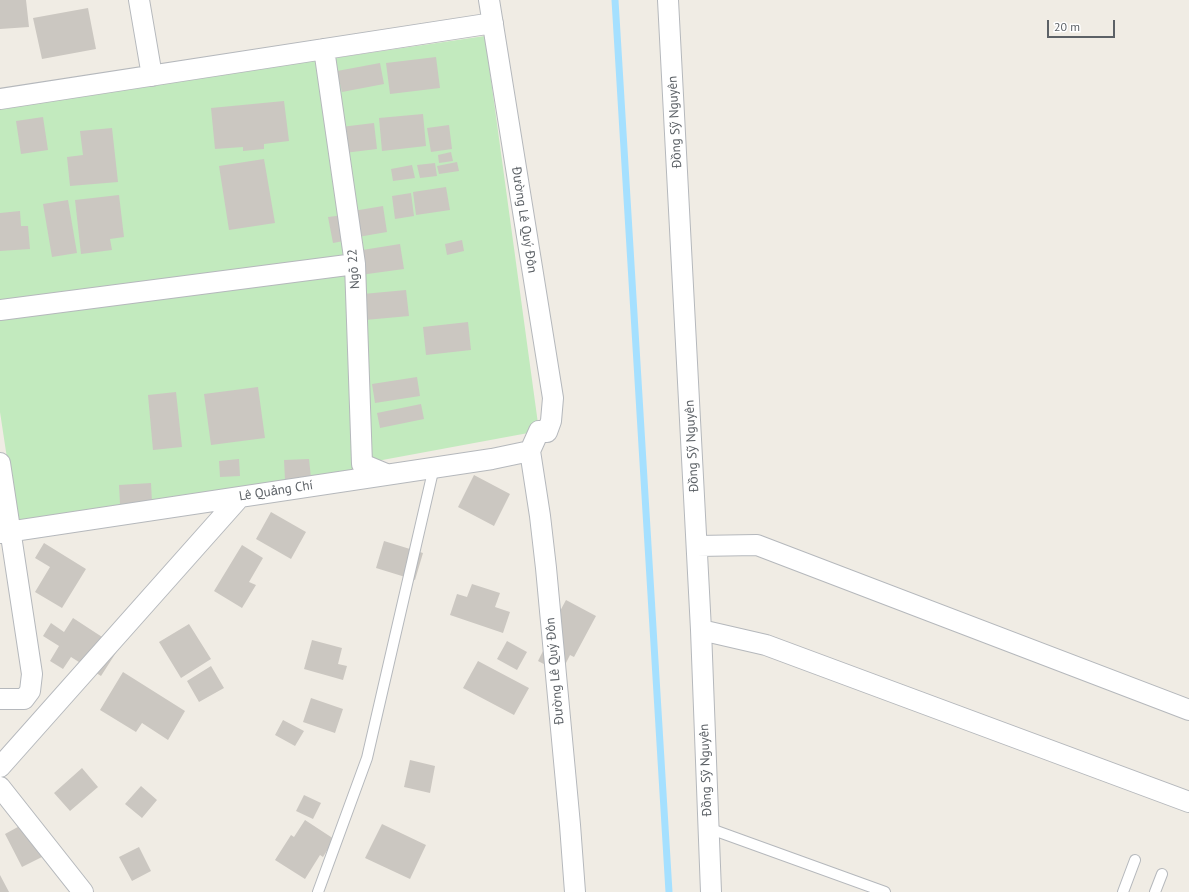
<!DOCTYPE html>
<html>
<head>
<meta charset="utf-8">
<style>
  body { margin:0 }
  #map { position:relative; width:1189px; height:892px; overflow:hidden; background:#f0ece4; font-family:"PT Sans",sans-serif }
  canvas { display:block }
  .scale { position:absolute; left:1047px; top:20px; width:68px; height:18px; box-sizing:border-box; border:2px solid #5c6166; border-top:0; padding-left:5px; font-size:12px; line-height:14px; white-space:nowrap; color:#5c6166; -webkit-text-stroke:3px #fff; paint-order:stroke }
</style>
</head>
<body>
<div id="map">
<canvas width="1189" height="892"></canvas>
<div class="scale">20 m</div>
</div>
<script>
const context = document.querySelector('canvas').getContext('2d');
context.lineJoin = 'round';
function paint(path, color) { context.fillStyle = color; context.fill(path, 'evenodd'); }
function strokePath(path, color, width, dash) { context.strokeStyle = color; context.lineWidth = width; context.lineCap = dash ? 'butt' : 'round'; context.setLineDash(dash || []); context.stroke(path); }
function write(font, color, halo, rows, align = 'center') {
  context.font = font + ' "PT Sans",sans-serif'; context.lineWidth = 3; context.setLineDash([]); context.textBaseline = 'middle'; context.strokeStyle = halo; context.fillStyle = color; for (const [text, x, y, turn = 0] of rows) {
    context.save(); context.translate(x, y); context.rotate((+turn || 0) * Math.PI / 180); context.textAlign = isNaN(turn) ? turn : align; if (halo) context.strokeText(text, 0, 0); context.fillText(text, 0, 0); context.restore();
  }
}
const green = new Path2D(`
  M485,36L539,431L377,461L379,476L18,531L0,412V100L325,56L334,58Z`);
const stream = new Path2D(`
  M615,0L669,892`);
const building = new Path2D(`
  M0,0H26L29,27L0,29Z
  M88,8L96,49L42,59L33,18Z
  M436,57L440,88L390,94L386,63Z
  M380,63L384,84L342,92L337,71Z
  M284,101L289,141L264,144V149L243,151V147L215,149L211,108Z
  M423,114L426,146L382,151L379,118Z
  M43,117L48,150L21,154L16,121Z
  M374,123L377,149L344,153L341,127Z
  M449,125L452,149L431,152L427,128Z
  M112,128L118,182L70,186L67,157L83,155L80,131Z
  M451,152L453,161L439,163L438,155Z
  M264,159L275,223L229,230L219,166Z
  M457,162L459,171L439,174L437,166Z
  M435,163L437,176L420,178L417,165Z
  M412,165L415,178L393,181L391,169Z
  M446,187L450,210L416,215L413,192Z
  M411,193L414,216L395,219L392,196Z
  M119,195L124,237L110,239L112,250L81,254L75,200Z
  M68,200L77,253L52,257L43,204Z
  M383,206L387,232L358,237L353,211Z
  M20,211L21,226H28L30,249L0,251V213Z
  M344,215L349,240L333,243L328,217Z
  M462,240L464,251L447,255L445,244Z
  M400,244L404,269L360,275L356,251Z
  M406,290L409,316L365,320L363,294Z
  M468,322L471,350L426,355L423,327Z
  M417,377L420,396L375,403L372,384Z
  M258,387L265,438L211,445L204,394Z
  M176,392L182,447L153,450L148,395Z
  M421,404L424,419L380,428L377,413Z
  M239,459L240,476L220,477L219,461Z
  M309,459L311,478L285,480L284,460Z
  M474,475L510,494L494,526L458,507Z
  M151,483L152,502L120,504L119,485Z
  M271,512L306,532L291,559L256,539Z
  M384,541L423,553L415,580L376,568Z
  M44,543L86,569L62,608L35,592L50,567L35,558Z
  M242,545L263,558L249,582L256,585L242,608L214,591Z
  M472,584L500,593L495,607L510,612L503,633L450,615L457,594L467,597Z
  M566,600L596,616L574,657L570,655L561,673L538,661L548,641L545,639Z
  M73,618L119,648L101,676L71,657L63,669L50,661L59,646L43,636L51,623L64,632Z
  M189,624L211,659L181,678L159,642Z
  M312,640L342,648L338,664L347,666L343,680L304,669Z
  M507,641L527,652L517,670L497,659Z
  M478,661L529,688L514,715L463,688Z
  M211,666L224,688L199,702L187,681Z
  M123,672L185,711L168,740L142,723L136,732L100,710Z
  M311,698L343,709L335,733L303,722Z
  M283,720L304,731L295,746L275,735Z
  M410,760L435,766L430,793L404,787Z
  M82,768L98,787L70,811L54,793Z
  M141,786L157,800L142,818L125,804Z
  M304,795L321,803L313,819L296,811Z
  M305,820L334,839L323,857L320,855L305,879L275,860L291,835L294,837Z
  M27,822L44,856L22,867L5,834Z
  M382,824L426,845L410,879L365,858Z
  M139,847L151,871L132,881L119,857Z
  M0,875L9,892H0Z`);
const service = new Path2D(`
  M708,828L885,892
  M318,892L367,758L434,467
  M1123,892L1135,860
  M1155,892L1162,874`);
const minor = new Path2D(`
  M139,0L152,76
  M668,0L701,630L711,892
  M324,49L355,264L362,464L386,474
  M0,99L493,23
  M0,310L355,264
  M530,451L540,516L546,568L570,825L575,892
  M0,463L32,674L30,691L24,699H0
  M0,533L492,459L530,451L539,431L547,432L551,421L553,398L489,0
  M697,546L757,545L1189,710
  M701,630L766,645L1189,802
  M0,767L240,497
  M0,787L83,892`);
const streetNames = [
  ["Đồng Sỹ Nguyên",675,122,-93],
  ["Đường Lê Quý Đôn",524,220,81],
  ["Ngõ 22",354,269,-94],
  ["Đồng Sỹ Nguyên",692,446,-93],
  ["Lê Quảng Chí",276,491,-9],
  ["Đường Lê Quý Đôn",555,671,-95],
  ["Đồng Sỹ Nguyên",706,770,-92]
];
paint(green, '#c2eabe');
strokePath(stream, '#a5e0ff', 7);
paint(building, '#cbc7c1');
strokePath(service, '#b5b8bc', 12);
strokePath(minor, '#b5b8bc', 22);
strokePath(service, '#fff', 10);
strokePath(minor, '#fff', 20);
write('13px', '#5c6166', '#fff', streetNames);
</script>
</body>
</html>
